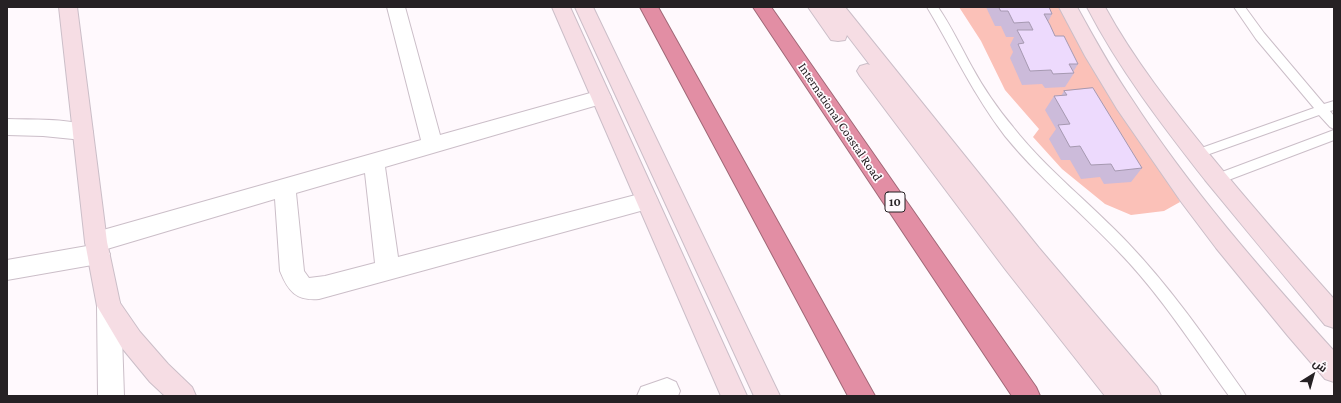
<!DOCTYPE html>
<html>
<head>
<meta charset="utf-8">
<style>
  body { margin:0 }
  #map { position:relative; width:1341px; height:403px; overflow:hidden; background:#fff9fd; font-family:"Crimson Pro",Cairo,serif }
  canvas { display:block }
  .frame { position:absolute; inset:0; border:8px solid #262124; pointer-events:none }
  .north { position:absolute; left:1293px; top:355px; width:40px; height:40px; -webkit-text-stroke:3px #fff9fd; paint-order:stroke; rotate:37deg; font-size:11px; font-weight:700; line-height:16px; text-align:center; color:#262124 }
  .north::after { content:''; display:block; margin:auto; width:14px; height:18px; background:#262124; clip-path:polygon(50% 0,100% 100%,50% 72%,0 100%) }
</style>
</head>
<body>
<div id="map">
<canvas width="1341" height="403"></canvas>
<div class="frame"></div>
<div class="north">ش</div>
</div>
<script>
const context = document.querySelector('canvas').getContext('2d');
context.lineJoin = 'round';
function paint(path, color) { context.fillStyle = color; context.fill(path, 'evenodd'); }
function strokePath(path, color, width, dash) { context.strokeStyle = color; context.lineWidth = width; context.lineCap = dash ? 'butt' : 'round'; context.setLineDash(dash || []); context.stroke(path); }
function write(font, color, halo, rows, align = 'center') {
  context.font = font + ' "Crimson Pro",serif'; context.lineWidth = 3.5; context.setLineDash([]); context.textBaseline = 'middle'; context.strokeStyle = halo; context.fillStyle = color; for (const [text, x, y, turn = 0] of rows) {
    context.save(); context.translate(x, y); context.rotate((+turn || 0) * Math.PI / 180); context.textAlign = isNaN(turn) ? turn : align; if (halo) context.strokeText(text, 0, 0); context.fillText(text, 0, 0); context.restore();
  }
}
const green = new Path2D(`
  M959,7H1060L1096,74L1170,182L1180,202L1164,211L1131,215L1105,204L1062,169L1033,137L1039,129L1005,90L981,41Z`);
const lane = new Path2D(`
  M927,7H938C951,26 961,47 972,67C984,89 998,109 1013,127C1047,170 1090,203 1128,243C1171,288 1207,340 1243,391L1246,396H1229C1193,346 1160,294 1117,250C1080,211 1039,178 1005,136C974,96 953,50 927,7Z
  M1234,7H1245L1264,33L1324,104L1334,101V110L1330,111L1334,116V129L1330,127L1319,115L1201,157L1197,159L1193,157L1191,154L1193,151L1314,108L1256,39Z
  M1334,130V140L1218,184L1214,183L1212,179L1214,175Z`);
const street = new Path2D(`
  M387,7H405L440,135L601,90L608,92L611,97L608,102L385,167L398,257L647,192L655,195L658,201L655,207L319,299C296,301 288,291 280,271L275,199L107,249L110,254L106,261L98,264L7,280V260L87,246L85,242L88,235L96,232L421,140ZM365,173L375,263L325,276L309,278L304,271L296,193Z
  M7,119C34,120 64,118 90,126L93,132L90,138L83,140L43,136L7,135Z
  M109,295L118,298L121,306L124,396H98L97,306L100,298Z
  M667,378L676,382L680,391L678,396H637L641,387Z`);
const secondary = new Path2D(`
  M59,7H77L107,242L120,303L140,332L168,364L192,387L196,396H165L150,382L122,348L97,306L85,242Z
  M552,7H570L747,396H721Z
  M575,7H593L780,396H754Z
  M808,7H845L1039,248L1157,387L1161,396H1105L1005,269L860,76L857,71L860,66L867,64L870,65L847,35L845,40L838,41L831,40Z
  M1059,7H1077C1094,38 1111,69 1131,98C1190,189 1262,271 1334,351V382L1325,379L1288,336L1216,248L1182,203L1117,109L1085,56Z
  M1087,7H1105C1134,60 1172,108 1210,155C1250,204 1292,252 1334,299V328L1325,325C1285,277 1245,229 1205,180C1162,125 1119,69 1087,7Z`);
const highway = new Path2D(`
  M640,7H658L875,396H848Z
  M753,7H771L1036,387L1040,396H1012Z`);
const wall = new Path2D(`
  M986,7H1049L1052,14L1048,22L1055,36L1078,64L1073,72L1074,73L1065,87L1045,88L1042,84L1022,85L1010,58L1013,52L1010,45L1014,37H1006L1001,26H995Z
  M1064,91L1142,168L1131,182L1104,184L1100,177L1081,179L1070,160H1061L1049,139L1056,129L1045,110L1054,96H1061Z`);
const building = new Path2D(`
  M999,7H1049L1052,14H1044L1050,25L1055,36H1064L1078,64H1069L1074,73L1053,74L1051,70L1030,71L1018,44L1024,43L1017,30H1033L1029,22L1014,23L1008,11H1001Z
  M1093,88L1142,168L1115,171L1111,164L1091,165L1080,146L1070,147L1058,125L1070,124L1054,96L1067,95L1064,91Z`);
const shields = [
  [895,202,20]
];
const shieldNames = [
  ["10",895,202]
];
const streetNames = [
  ["International Coastal Road",840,122,56]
];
paint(green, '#fbc1b8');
strokePath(lane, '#cbbec8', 2);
strokePath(street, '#cbbec8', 2);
strokePath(secondary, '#cbbec8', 2);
strokePath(highway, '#a06877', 2);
paint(lane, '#fff');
paint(street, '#fff');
paint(secondary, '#f6dde4');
paint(highway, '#e28ea4');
paint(wall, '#ccbbda');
paint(building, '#eddafd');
strokePath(building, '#a699b1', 1);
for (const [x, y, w] of shields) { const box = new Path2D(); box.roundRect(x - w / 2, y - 10, w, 20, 3); context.fillStyle = '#fff9fd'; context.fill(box); strokePath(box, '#262124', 1); }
write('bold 12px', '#262124', null, shieldNames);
write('13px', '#262124', '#fff9fd', streetNames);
</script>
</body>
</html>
